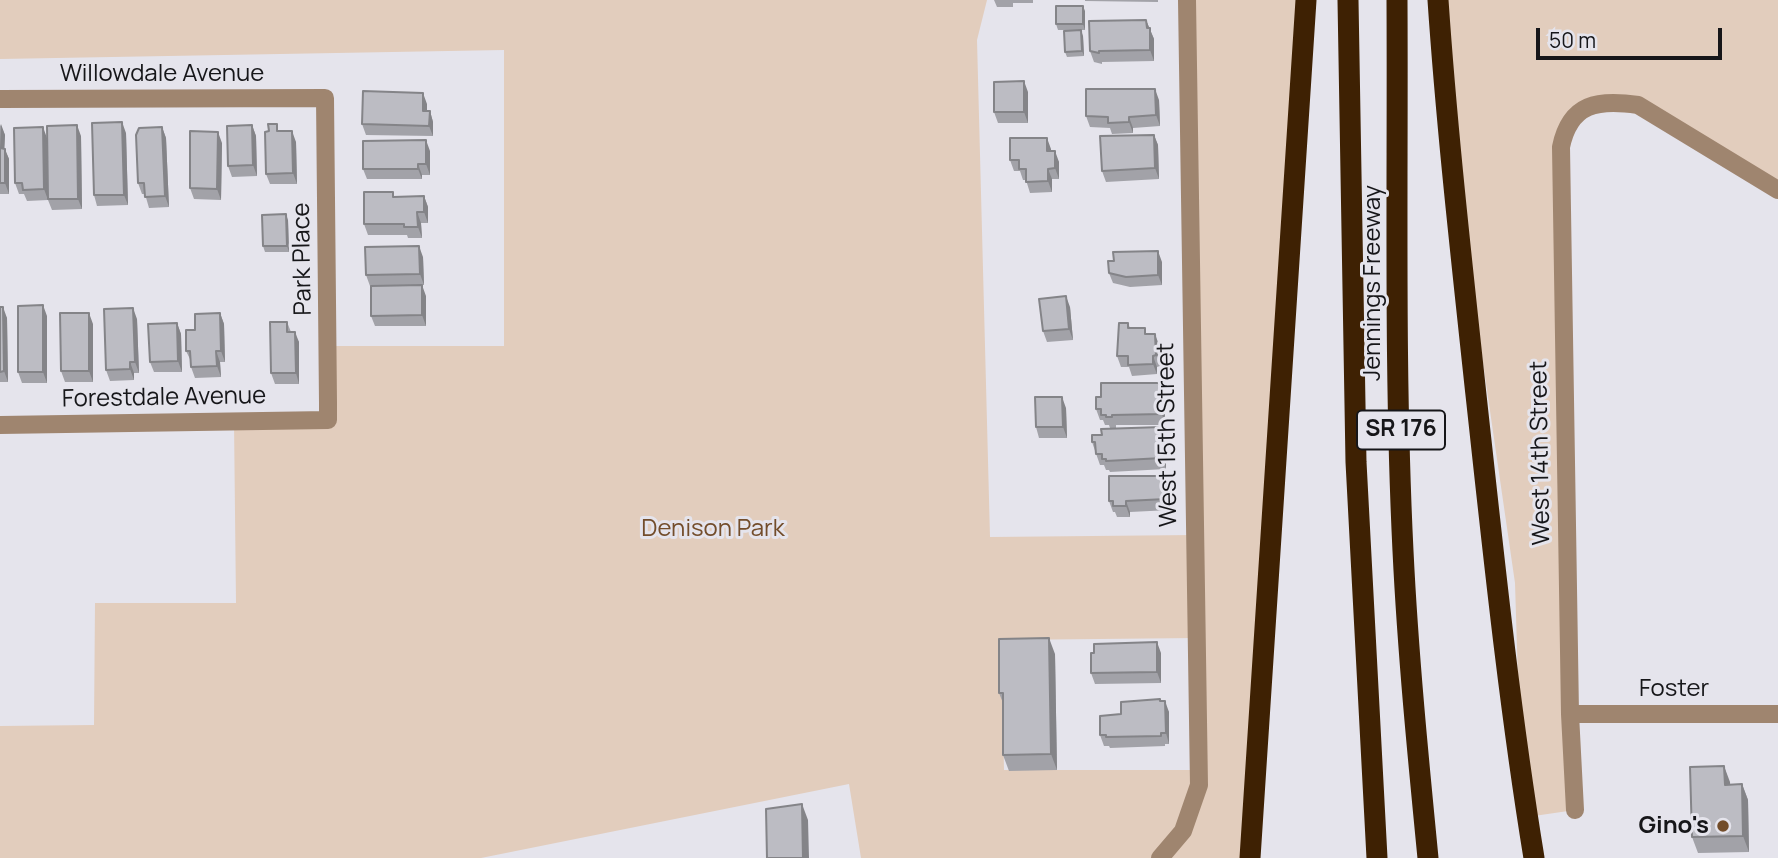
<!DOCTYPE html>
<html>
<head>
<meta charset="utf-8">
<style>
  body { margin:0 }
  #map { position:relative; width:1778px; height:858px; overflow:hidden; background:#e5e4ec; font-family:Manrope,sans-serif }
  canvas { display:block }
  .scale { position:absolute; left:1536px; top:28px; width:186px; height:32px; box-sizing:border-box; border:4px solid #161619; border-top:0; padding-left:9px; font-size:21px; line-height:24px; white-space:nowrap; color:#161619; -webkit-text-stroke:5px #e5e4ec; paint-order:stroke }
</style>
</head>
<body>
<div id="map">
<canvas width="1778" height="858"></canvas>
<div class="scale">50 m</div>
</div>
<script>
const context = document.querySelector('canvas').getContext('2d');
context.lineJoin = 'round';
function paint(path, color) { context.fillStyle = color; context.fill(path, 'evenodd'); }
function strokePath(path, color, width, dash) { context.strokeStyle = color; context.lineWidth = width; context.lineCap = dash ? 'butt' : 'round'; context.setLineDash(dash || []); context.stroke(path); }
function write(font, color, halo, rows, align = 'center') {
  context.font = font + ' Manrope,sans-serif'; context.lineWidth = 6; context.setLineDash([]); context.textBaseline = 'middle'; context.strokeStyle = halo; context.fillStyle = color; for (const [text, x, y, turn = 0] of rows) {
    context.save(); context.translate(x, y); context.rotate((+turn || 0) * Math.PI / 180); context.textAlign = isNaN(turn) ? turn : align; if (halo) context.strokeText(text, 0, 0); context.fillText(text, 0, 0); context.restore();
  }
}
const green = new Path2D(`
  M0,0H987L977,40L990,537L1194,535L1187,0H1306L1250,858H861L849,784L481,858H0V726L94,725L95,603H236L234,422L328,420V346H504V50L0,59ZM1196,638L1198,770H1004L1001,640Z
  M1438,0H1778V190L1615,102L1565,129L1575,810L1527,817L1521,778L1515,583L1444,94Z`);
const street = new Path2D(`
  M0,99L325,98L328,403V420L0,425
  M1570,714H1778
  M1575,810L1570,714L1561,147C1570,103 1598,99 1638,105L1778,190
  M1160,858L1183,831L1199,785L1187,0`);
const highway = new Path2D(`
  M1348,0L1356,462L1377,858
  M1397,0C1398,184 1394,368 1403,551C1408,654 1418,756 1428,858
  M1438,0C1447,132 1462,264 1476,395C1493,550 1509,705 1534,858
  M1250,858L1306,0`);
const wall = new Path2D(`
  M994,0H1033V3H1013V7H997Z
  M1085,0H1158V2L1085,1Z
  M1085,11V30H1058L1056,24Z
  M1146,20L1154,39V61L1102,62V64L1094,62L1090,51Z
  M1083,36L1084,56L1067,57L1065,52Z
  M1028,92V123H998L994,112Z
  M1159,100L1160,126L1133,128V133L1112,134L1110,128L1090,127L1086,116Z
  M427,104V111H430L433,122V136L366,135L362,124Z
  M0,124L5,135L4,148L9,159V194H0Z
  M252,125L256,136L257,176L232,177L228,166Z
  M162,127L166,138L169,207L149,208L145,194H142L138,183Z
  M279,131L296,142L297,184H270L266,174Z
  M126,133L128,205L97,206L94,195Z
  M1154,135L1158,145L1159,179L1106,182L1102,171Z
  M81,136L82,209L52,210L48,200L27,201L24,194H19L15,183L47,138L48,182Z
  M222,143L221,200L194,199L190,188Z
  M1051,149V151L1059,162V179H1052V192L1030,193L1026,180H1023L1020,171H1014L1010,160Z
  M430,151V175H422V179H367L363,169Z
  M424,196L428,207V223H421L422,238H408L407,235H368L364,224L395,197Z
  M288,220L289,252H265L263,246Z
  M423,257L424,285L370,286L366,275Z
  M1162,262V285L1130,287L1113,283L1109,273Z
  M426,296V326H375L371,316Z
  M0,307L7,318L8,382H0Z
  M1070,307L1073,340L1047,342L1043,331Z
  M220,313L224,324L225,362H220L221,377L195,378L191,367V361L186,351L195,330Z
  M47,316V383H22L18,372Z
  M137,319L139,373H134V380L110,381L106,370Z
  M287,322L291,332L299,342V384H275L271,373Z
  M177,323L181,334L182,372H154L150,362Z
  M1128,323L1130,328L1147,334L1159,345L1160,366L1157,367V374L1132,376L1129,367H1121L1117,356Z
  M93,324V382H65L61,371Z
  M1165,393V425H1116V428H1110L1109,425H1105L1103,420H1100L1096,409Z
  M1066,408L1067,438H1039L1036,427Z
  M1162,427L1165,438L1166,469L1110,472L1109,470H1106L1104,465H1100L1092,442L1102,435Z
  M1169,487L1170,510L1130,512V517H1117L1115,512H1113L1109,501Z
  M1161,653V683L1095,684L1091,673Z
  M1055,654L1057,770L1009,771L1003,755V703L999,693Z
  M1161,701L1169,712V744H1165V746L1110,748L1109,746H1104L1100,735L1121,714Z
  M1724,766L1730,785L1742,784L1748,800L1749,852L1698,853L1692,837Z`);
const shadedWall = new Path2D(`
  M1083,6L1085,11V30L1083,24Z
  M1146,20L1154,39V61L1150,50Z
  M1081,30L1083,36L1084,56L1082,51Z
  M1024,81L1028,92V123L1024,112Z
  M1155,89L1159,100L1160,126L1156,115Z
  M423,93L427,104V122L423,111Z
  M430,111L433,122V136L429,126Z
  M1129,117L1133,128V133L1129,122Z
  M122,122L126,133L128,205L124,195Z
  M1,124L5,135L4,159L0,148Z
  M77,125L81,136L82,209L78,199Z
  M252,125L256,136L257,176L253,165Z
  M43,127L47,138L48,200L44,189Z
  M162,127L166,138L169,207L165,196Z
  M292,131L296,142L297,184L293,173Z
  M218,132L222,143L221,200L217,189Z
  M1154,135L1158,145L1159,179L1155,168Z
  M1047,138L1051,149V162L1047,151Z
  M426,140L430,151V175L426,164Z
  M5,149L9,159V194L5,183Z
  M1055,151L1059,162V179L1055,168Z
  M418,164L422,175V179L418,169Z
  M1048,169L1052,179V192L1048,181Z
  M424,196L428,207V223L424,212Z
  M417,212L421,223L422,238L418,227Z
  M286,214L288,220L289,252L287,246Z
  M419,246L423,257L424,285L420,274Z
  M1158,251L1162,262V285L1158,275Z
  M422,285L426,296V326L422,315Z
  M1066,296L1070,307L1073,340L1069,329Z
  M43,305L47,316V383L43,372Z
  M3,307L7,318L8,382L4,371Z
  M133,308L137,319L139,373L135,362Z
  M89,313L93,324V382L89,371Z
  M220,313L224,324L225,362L221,351Z
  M177,323L181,334L182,372L178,361Z
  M295,332L299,342V384L296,373Z
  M1155,334L1159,345L1160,366L1156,355Z
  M216,351L220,362L221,377L217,366Z
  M1153,356L1157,367V374L1153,364Z
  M130,362L134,373V380L130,369Z
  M1161,383L1165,393V425L1162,414Z
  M1062,397L1066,408L1067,438L1063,427Z
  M1162,427L1165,438L1166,469L1162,458Z
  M1165,476L1169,487L1170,510L1166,499Z
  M1126,501L1130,512V517L1126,506Z
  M1049,638L1055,654L1057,770L1051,754Z
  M1157,642L1161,653V683L1157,672Z
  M1165,701L1169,712V744L1166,733Z
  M1724,766L1730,782L1731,801L1725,785Z
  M1742,784L1748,800L1749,852L1743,836Z
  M802,804L808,820L809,858H803Z`);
const building = new Path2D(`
  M1056,6H1083V24H1056Z
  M1146,20L1147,28H1150V50L1099,51V53L1090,51L1089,21Z
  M1081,30L1082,51L1065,52L1064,31Z
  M1024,81V112H994V82Z
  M1086,89H1155L1156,115L1129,117V122L1108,123V117L1086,116Z
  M363,91L423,93V111H430L429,126L362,124Z
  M122,122L124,195H94L92,123Z
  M268,124H277V131H292L293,173L266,174L265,132L269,131Z
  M77,125L78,199H48L47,126Z
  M252,125L253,165L228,166L227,126Z
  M43,127L44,189L23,190L22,183H15L14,128Z
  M162,127L165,196L145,197L144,183H138L136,135L139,128Z
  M190,131L218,132L217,189L190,188Z
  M1154,135L1155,168L1102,171L1100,136Z
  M1010,138H1047V151H1055V168L1048,169V181L1026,182V169H1019V160H1010Z
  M426,140V164H418V169H363V141Z
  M0,148L5,149V183H0Z
  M364,192H393V197L424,196V212H417L418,227H404V224H364Z
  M286,214L287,246H263L262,215Z
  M419,246L420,274L366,275L365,247Z
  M1158,251V275L1126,277L1109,273L1108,261H1114L1113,252Z
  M422,285V315L371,316V286Z
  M1066,296L1069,329L1043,331L1039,299Z
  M43,305V372H18V306Z
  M0,307H3L4,371L0,372Z
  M133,308L135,362H130V369L106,370L104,309Z
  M60,313H89V371H61Z
  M220,313L221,351H216L217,366L191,367L190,351H186V330H195V314Z
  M270,322H287V332H295L296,373H271Z
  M177,323L178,361L150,362L148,324Z
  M1119,323H1128V328H1145V334H1155L1156,355L1153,356V364L1128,365V356H1117Z
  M1101,383H1161L1162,414L1112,415V417H1106V415H1101V409H1096V397H1101Z
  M1035,397H1062L1063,427H1036Z
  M1162,427V458L1106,461V459H1102V454H1096L1095,442H1092V435H1102L1101,429Z
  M1109,476H1165L1166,499L1126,501V506H1113V501H1109Z
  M1049,638L1051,754L1003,755V693H999V639Z
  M1157,642V672L1091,673V653H1094V644Z
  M1160,699V701H1165L1166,733H1161V736L1106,737V735H1100V716L1121,714V702Z
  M1724,766L1725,785L1742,784L1743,836L1692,837L1690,767Z
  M802,804L803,858H767L766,809Z`);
const markers = [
  [1723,826,7,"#734d2a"]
];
const shields = [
  [1401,430,88]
];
const shieldNames = [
  ["SR 176",1401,430]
];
const streetNames = [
  ["Willowdale Avenue",162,74],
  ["Park Place",303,259,-91],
  ["Jennings Freeway",1373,283,-90],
  ["Forestdale Avenue",164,398,-1],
  ["West 15th Street",1168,435,-91],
  ["West 14th Street",1541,453,-91],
  ["Foster",1674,689]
];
const parkNames = [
  ["Denison Park",713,529]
];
const poiNames = [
  ["Gino's",1709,826]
];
paint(green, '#e2cdbd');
strokePath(street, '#9f856f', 18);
strokePath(highway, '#3e2103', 21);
paint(wall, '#a2a2a8');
paint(shadedWall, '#848488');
paint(building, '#bcbcc3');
strokePath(building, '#848488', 2);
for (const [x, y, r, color] of markers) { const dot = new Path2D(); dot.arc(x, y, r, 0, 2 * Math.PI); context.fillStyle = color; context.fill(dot); strokePath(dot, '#e5e4ec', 2.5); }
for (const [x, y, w] of shields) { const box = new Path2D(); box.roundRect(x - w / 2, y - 19.5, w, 39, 5); context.fillStyle = '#e5e4ec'; context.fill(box); strokePath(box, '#161619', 2); }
write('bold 23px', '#161619', null, shieldNames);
write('24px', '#161619', '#e5e4ec', streetNames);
write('24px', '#734d2b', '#e5e4ec', parkNames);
write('bold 24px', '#161619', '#e5e4ec', poiNames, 'right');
</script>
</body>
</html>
